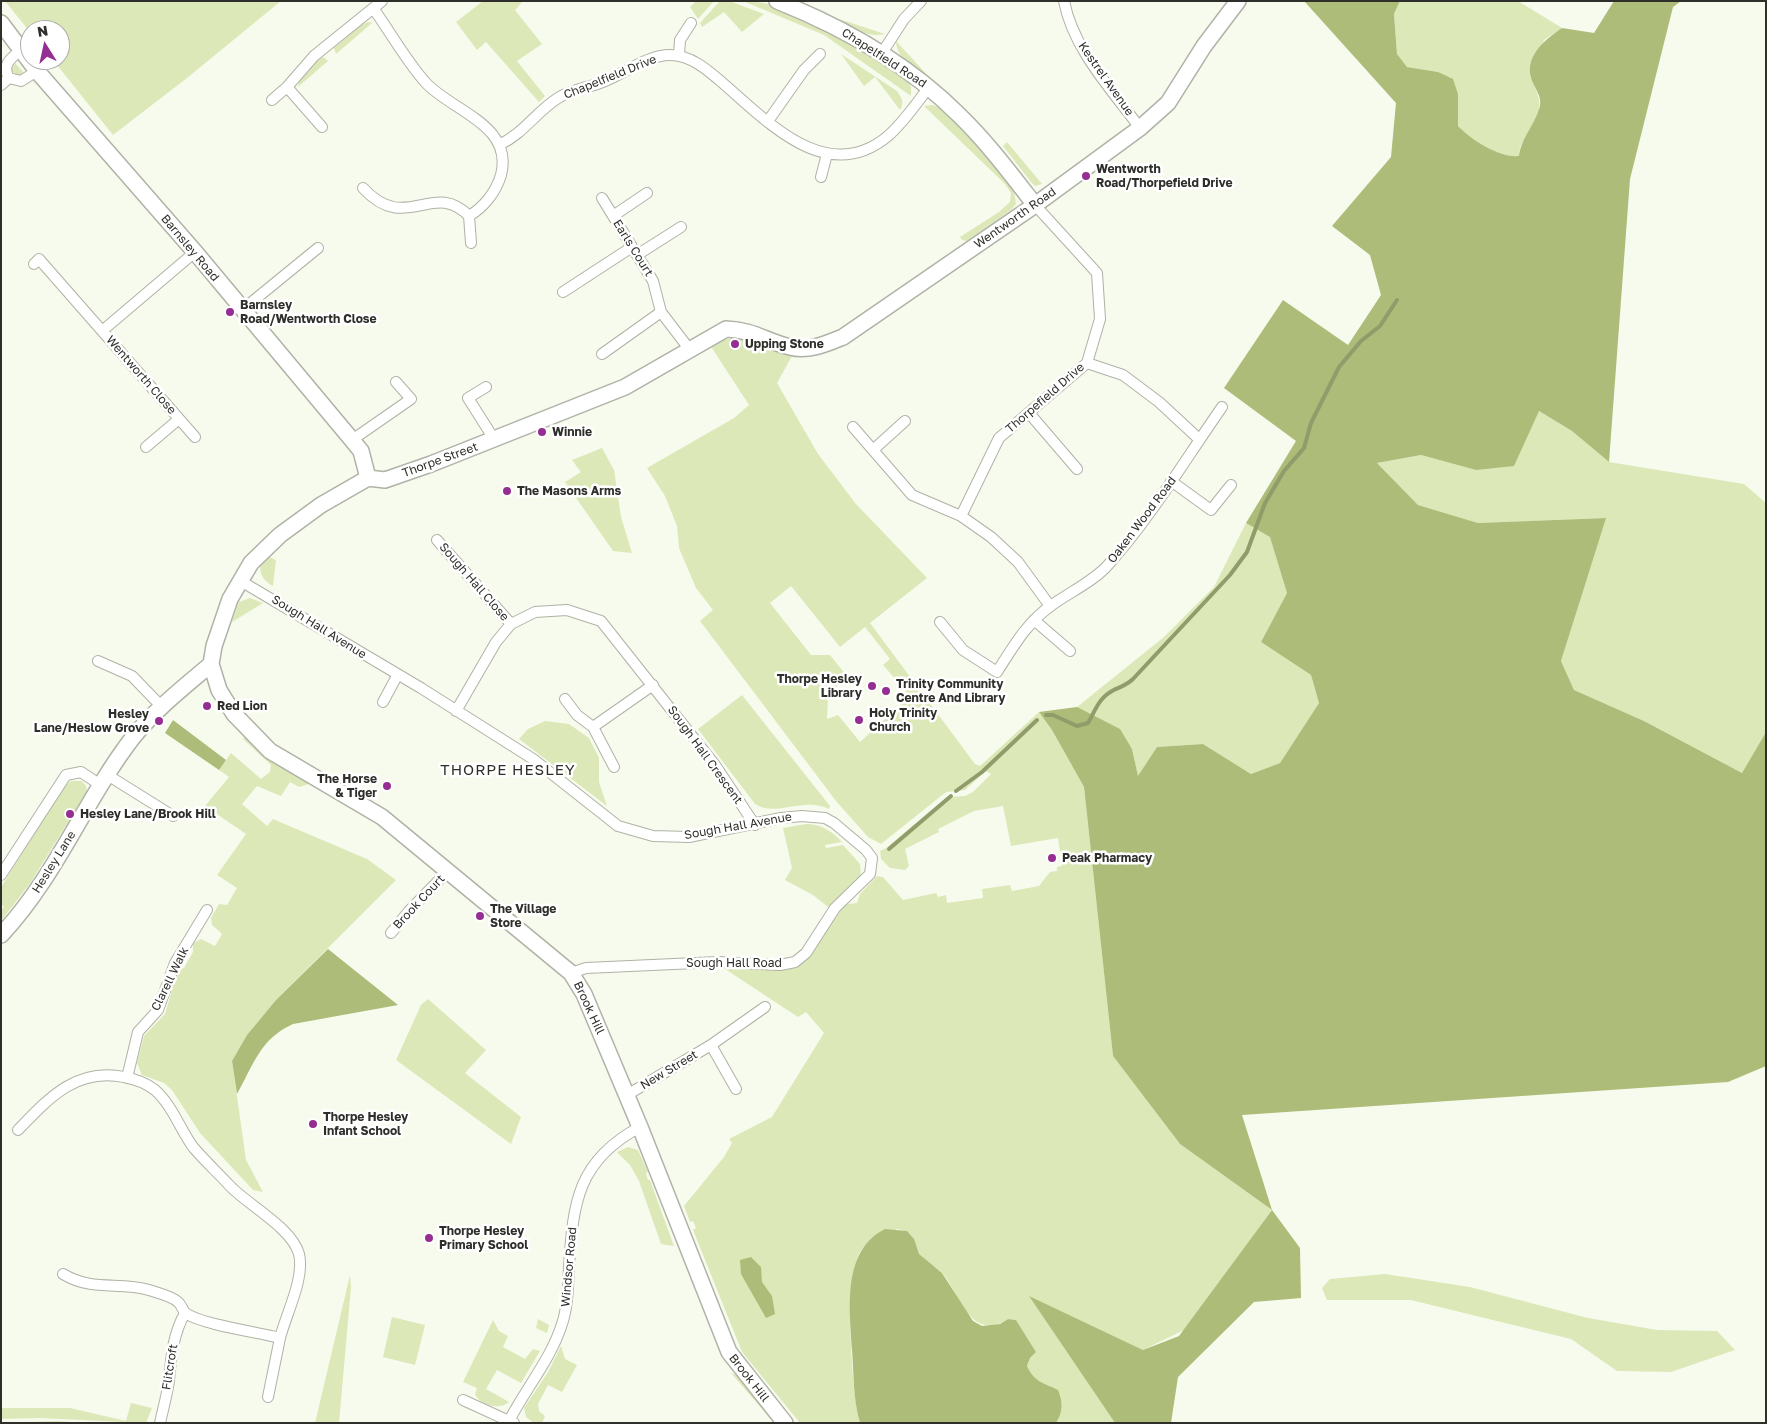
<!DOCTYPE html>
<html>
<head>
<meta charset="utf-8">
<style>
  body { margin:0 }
  #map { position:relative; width:1767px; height:1424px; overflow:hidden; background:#f7fbed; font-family:"Golos Text",sans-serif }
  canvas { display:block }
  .frame { position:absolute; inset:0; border:2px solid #2e2f2a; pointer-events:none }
  .north { position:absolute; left:20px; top:20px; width:50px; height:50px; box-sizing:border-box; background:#fff; border:1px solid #abacaa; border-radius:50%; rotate:350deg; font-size:14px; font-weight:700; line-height:20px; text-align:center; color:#2e2f2a }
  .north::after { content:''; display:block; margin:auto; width:18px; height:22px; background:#952e92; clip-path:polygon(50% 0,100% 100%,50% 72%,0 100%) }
</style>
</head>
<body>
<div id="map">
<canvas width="1767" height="1424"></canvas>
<div class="frame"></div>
<div class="north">N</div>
</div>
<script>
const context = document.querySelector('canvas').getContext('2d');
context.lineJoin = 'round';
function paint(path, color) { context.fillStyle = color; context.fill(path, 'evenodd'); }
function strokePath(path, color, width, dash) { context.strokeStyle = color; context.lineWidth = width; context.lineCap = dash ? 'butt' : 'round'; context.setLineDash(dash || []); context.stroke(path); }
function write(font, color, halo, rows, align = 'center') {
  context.font = font + ' "Golos Text",sans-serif'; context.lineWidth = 5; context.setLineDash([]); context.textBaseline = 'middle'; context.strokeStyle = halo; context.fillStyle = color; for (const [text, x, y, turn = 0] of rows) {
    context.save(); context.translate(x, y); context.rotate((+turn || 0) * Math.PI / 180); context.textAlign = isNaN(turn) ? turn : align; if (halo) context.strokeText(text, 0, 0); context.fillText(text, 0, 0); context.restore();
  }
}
const green = new Path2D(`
  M5,1H281L187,78L113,135L53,60H60V30H30V32Z
  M483,1H523L515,10L542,44L517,61L545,96L539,102L486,42L477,50L456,22Z
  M696,1H714L698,19L690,7Z
  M720,1H729L764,14L742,32L724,12L702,27L700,23Z
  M743,1C797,1 860,48 905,77L911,87V96L824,35Z
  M1400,1H1518L1562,28L1544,40L1530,76C1542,101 1544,110 1528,135C1522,144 1520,143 1519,156C1497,158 1473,140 1458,126V94L1438,72L1407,67L1397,54L1394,14Z
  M839,19L885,34C865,38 855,28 839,19Z
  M368,22L372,23L336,54L334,48L361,25Z
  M896,41L933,81C919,71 896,60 896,41Z
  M841,54L897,91C901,97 905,102 900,110L875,77L864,86Z
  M323,57L328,61L298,87C300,74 313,64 323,57Z
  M15,63L25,74L18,76L11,70Z
  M933,105C953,111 1002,169 1013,189C1015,193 1015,199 1016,204L1011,210L967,241L962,240L960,237L999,212L1010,202L1011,193L1005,184L924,106Z
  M1007,142L1042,184L1035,186L1031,182L1003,146Z
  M736,338L749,340L792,356L777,383L818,454L856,504L927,578L870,623L975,764L980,766L1039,712L1052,730L1084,787L1113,1056L1180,1144L1272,1210L1184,1330L1143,1350L1030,1297L1115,1423H1056L1059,1417L1050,1386C1038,1382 1032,1378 1027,1366L1030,1358L1036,1352L1016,1320L1008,1319C972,1342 961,1298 944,1275C938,1267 927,1264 920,1255C910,1242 918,1233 897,1229C887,1235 871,1240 863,1248C842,1270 852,1393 860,1423H800L742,1352L693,1230L696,1228L693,1221L690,1222L684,1206L724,1157L732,1143L729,1139L772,1117L824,1033L806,1012L798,1017L722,967L796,965L807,960L842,908L848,904L857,903L860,894L877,876L883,877L903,900L936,893L938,897L946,895L947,903L983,898L982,889L1010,885L1012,891L1039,886L1050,872L1057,871V867L1062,866L1058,838L1011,846L1003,806L974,811L938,829L939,832L905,849L909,866L905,870L890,868L881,859L880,851L886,848L947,797L965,796L973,792L991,774L986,771L965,790L946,792L881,844L868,837L836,801L700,621L713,610L696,588L679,548L677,526L665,496L647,468L734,418L749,405L710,345L721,340ZM791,586L840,647L865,627L890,659L883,665L910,696L860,742L838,715L827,719L828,696L846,675L830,655H811L770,603Z
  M1539,411L1572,431L1609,462L1744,484L1766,503V732L1742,773L1644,721L1574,690L1561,661L1605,518L1478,523L1418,505L1377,463L1421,455L1476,470Z
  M602,448L614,470L621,517L632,553L613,551L565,482L581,472L572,460Z
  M1246,523L1270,536L1287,593L1261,642L1311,675L1319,703L1280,763L1251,774L1203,744L1157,747L1138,777L1132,749L1077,707L1164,637L1214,587Z
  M268,556L276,560L273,586C264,581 258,574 261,563Z
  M250,598L263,603L232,622L239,602Z
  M742,695L830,806L829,809C803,796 776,818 755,804L698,729Z
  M545,721L569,724L589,738L599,758V782L607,806L519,739L528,729Z
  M247,735L312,783L299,787L290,782L281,796L257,786L242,804L267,826L273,819L367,859L396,880L276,1000L247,1035L232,1061L246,1160L263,1192L253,1190L200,1133L172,1090L164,1083L142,1075L137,1063L144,1036L165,1014L178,969L184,968L193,952V943L201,939L215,946L222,934L212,925L211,918L219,904L227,905L237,888L217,875L246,834L205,806L229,777L219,770L231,753L261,779L270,772L271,765L243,739Z
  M71,781H82L86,786L87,791L31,882L1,921V911L4,907L1,904V887L64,787Z
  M806,824C821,824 832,831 842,842L825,845L826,848L843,845L860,864L861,877L828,907L813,895L785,880L792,868L783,828Z
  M428,999L486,1050L465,1073L521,1117L511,1144L396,1060L421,1005Z
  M628,1147L638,1150L648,1172L646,1173L648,1180H650L674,1246L661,1244L639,1181L630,1165L617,1152Z
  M1385,1274L1470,1287L1588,1318L1657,1330L1717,1331L1735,1350L1671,1372L1617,1371L1571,1339L1505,1323L1411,1300H1327L1322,1288L1330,1279Z
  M350,1275L351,1287L339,1423H315Z
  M392,1317L425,1325L415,1365L383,1357Z
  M538,1319L549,1325L547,1333L536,1328Z
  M493,1320L499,1331L508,1336L503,1347L525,1359L533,1349L540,1351L521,1383L497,1370L486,1389L509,1402C500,1410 480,1406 475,1394L477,1388L463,1382Z
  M561,1346L565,1359L577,1365L562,1392L548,1385L538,1404L539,1411L545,1416L542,1423H534L526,1417L524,1408L548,1372Z
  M731,1373L739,1376L779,1423H774Z
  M131,1403L152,1408L146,1423L38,1418L1,1419V1408H70L126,1421Z
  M56,1421L88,1423H2Z`);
const forest = new Path2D(`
  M1304,1H1400L1394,14L1397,54L1407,67L1438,72L1453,79L1458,94V126C1472,140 1499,158 1519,156C1521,138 1535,125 1540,106C1542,95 1534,88 1531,78C1525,55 1546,39 1562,28L1594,33L1614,1H1681L1673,7L1630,179L1609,462L1572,431L1539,411L1514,466L1476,470L1421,455L1377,463L1418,505L1478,523L1606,518L1561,661L1574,690L1644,721L1742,773L1766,732V1066L1728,1082L1242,1115L1272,1210L1300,1248L1301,1298L1254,1302L1178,1377L1171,1423H1115L1029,1296L1143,1350L1179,1336L1272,1210L1180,1144L1113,1056L1084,787L1052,730L1039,712L1077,707L1120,729L1132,749L1138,776L1157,747L1203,744L1251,774L1280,763L1319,703L1311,675L1261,642L1287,593L1270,537L1246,523L1296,441L1224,388L1283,300L1348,345L1381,295L1370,255L1332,226L1391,157L1396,103Z
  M173,720L226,760L219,770L165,733Z
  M328,949L398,1005L293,1024C260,1039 254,1064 237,1094L232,1061L247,1035L276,1000Z
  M885,1229L907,1231L914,1239L919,1254L942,1273L973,1321L982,1326L1000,1324L1008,1319L1016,1320L1036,1352L1030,1358L1027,1366C1034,1382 1044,1383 1058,1390C1063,1402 1063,1412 1056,1423H860C853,1398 854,1376 852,1350C850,1310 841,1251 885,1229Z
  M751,1257L761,1267L762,1282L772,1296L775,1314L766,1318L741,1274L740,1260Z`);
const stream = new Path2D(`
  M1046,715H1053L1077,726L1088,723C1095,711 1099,698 1112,691C1120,687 1127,685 1133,679L1230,575L1247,552L1265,503L1284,471L1304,448L1311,423L1339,367L1361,341L1380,326L1397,300
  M956,791L982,772L1037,720
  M889,849L951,796`);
const street = new Path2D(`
  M1064,1C1073,49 1112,90 1140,128
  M21,50C11,58 1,65 9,78L21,81L37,71
  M882,53L904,19L921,1
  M679,55L680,40L691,23
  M1,85L9,78
  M287,87L322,127
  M272,100L287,87L314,56L382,1
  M768,121L804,70L820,54
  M499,145C523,134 536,112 558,98C570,90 586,88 600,83C623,75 646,55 670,55C692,55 710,72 725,85C770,124 828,186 888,136C904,122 916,104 929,87
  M821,177L827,154
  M363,188C406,235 433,179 469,216C484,207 496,192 501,175C514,125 452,111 426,83C406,61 391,33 373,8
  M602,198L653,281L661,312L690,350
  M469,216L471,243
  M613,216L647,193
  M637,255L681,227
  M34,264L39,259L195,437
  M563,292L632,247
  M242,310L318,248
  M102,331L195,252
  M602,354L661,312
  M1087,363L1123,375L1159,402L1199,439
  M486,387L468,398L494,439
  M1029,413L1077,469
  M853,427L912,495L961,516L991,537L1018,562L1050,606
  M352,440L411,399L396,382
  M146,447L179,419
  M873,450L905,421
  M1171,481L1211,510L1231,485
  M961,516L999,438L1087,363L1100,319L1097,273L1035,205
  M437,540L511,624
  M239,580L421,688L533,759L618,826L653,836L689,837L781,818L802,816L825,818L834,823L866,850L872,858L870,874L835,908L806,953L795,962L780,965L718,962L586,968L571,973
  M1034,620L1070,651
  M940,622L963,650L997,672C1013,647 1027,622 1052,605C1070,592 1094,581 1108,565C1151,517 1185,460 1222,407
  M98,661L132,676L161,706
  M565,699L577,715L593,727L653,685
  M383,702L397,676
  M456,711L496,642L511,624L535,612L567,610L601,621L715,765L755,825
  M593,727L614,767
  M109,776L173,816
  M1,875L66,775L81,772L102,786
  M391,933L409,911L447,872
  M711,1045L736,1089
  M127,1078L138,1032L158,1010L175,963L207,910
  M627,1095L711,1045L765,1007
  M18,1130C48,1099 76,1067 124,1077C135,1079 146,1083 155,1090C172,1105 180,1129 193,1147C204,1160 218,1173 230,1186C248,1205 292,1228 299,1254C305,1278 286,1314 280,1338C257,1332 205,1325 187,1314C182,1311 182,1305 178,1302C172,1296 158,1293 149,1290C119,1281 93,1292 63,1274
  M268,1397L280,1338
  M463,1400L509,1421
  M160,1423C163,1409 167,1395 169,1381C171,1357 173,1334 185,1313
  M514,1423L509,1421C526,1388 551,1359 562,1324C568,1306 568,1286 569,1267C573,1202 578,1160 640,1127`);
const secondary = new Path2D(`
  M777,1C845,28 907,63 959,115C987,142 1011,174 1035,205
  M1,23L37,71L195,252L352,440L361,451L368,478
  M1,935C56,877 85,799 134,736C157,708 184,687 211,664
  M785,1423L729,1352L640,1127L584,994L571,973L382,817L270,751L234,714L219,690L211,664L214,646L230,599L251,563L280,535L321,505L368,478L385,480L431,464L625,387L726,329C754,330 765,341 790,347C808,352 826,344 843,337L1035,205L1140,128L1168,103L1204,46L1238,1`);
const markers = [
  [1086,176,5,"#952e92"],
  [230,312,5,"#952e92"],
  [735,344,5,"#952e92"],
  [542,432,5,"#952e92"],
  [507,491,5,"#952e92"],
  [872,686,5,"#952e92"],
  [886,691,5,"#952e92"],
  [207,706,5,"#952e92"],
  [859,720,5,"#952e92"],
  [159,721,5,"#952e92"],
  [387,786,5,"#952e92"],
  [70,814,5,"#952e92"],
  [1052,858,5,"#952e92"],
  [480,916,5,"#952e92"],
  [313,1124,5,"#952e92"],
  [429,1238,5,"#952e92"]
];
const streetNames = [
  ["Chapelfield Road",884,58,33],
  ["Chapelfield Drive",610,77,-22],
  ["Kestrel Avenue",1106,79,55],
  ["Wentworth Road",1015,218,-35],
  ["Barnsley Road",190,248,50],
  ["Earls Court",633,248,58],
  ["Wentworth Close",141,375,49],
  ["Thorpefield Drive",1045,398,-41],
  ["Thorpe Street",440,460,-20],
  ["Oaken Wood Road",1142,520,-53],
  ["Sough Hall Close",474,582,49],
  ["Sough Hall Avenue",319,627,32],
  ["Sough Hall Crescent",705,755,54],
  ["Sough Hall Avenue",738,826,-10],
  ["Hesley Lane",54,862,-58],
  ["Brook Court",419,902,-47],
  ["Sough Hall Road",734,963],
  ["Clarell Walk",170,979,-64],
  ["Brook Hill",589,1008,65],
  ["New Street",669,1070,-31],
  ["Windsor Road",569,1267,-85],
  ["Flitcroft",170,1367,-81],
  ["Brook Hill",749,1378,52]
];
const poiNames = [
  ["Wentworth",1096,169],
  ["Road/Thorpefield Drive",1096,183],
  ["Barnsley",240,305],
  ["Road/Wentworth Close",240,319],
  ["Upping Stone",745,344],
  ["Winnie",552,432],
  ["The Masons Arms",517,491],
  ["Thorpe Hesley",862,679,"right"],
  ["Library",862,693,"right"],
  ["Trinity Community",896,684],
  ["Centre And Library",896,698],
  ["Red Lion",217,706],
  ["Holy Trinity",869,713],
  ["Church",869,727],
  ["Hesley",149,714,"right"],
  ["Lane/Heslow Grove",149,728,"right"],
  ["The Horse",377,779,"right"],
  ["& Tiger",377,793,"right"],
  ["Hesley Lane/Brook Hill",80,814],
  ["Peak Pharmacy",1062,858],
  ["The Village",490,909],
  ["Store",490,923],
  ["Thorpe Hesley",323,1117],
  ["Infant School",323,1131],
  ["Thorpe Hesley",439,1231],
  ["Primary School",439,1245]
];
const quarterNames = [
  ["THORPE HESLEY",508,770]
];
paint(green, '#dce8b8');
paint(forest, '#adbc78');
strokePath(stream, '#909c6a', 4);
strokePath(street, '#afb2a6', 12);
strokePath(secondary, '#afb2a6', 18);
strokePath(street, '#fff', 10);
strokePath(secondary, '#fff', 15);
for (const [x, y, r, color] of markers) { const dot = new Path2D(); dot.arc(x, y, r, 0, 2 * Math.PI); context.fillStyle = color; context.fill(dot); strokePath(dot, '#fff', 2); }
write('12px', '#2e2f2a', '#fff', streetNames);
write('bold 12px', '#2e2f2a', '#fff', poiNames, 'left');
context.letterSpacing = '1px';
write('15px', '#2e2f2a', '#fff', quarterNames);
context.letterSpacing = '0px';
</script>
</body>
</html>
